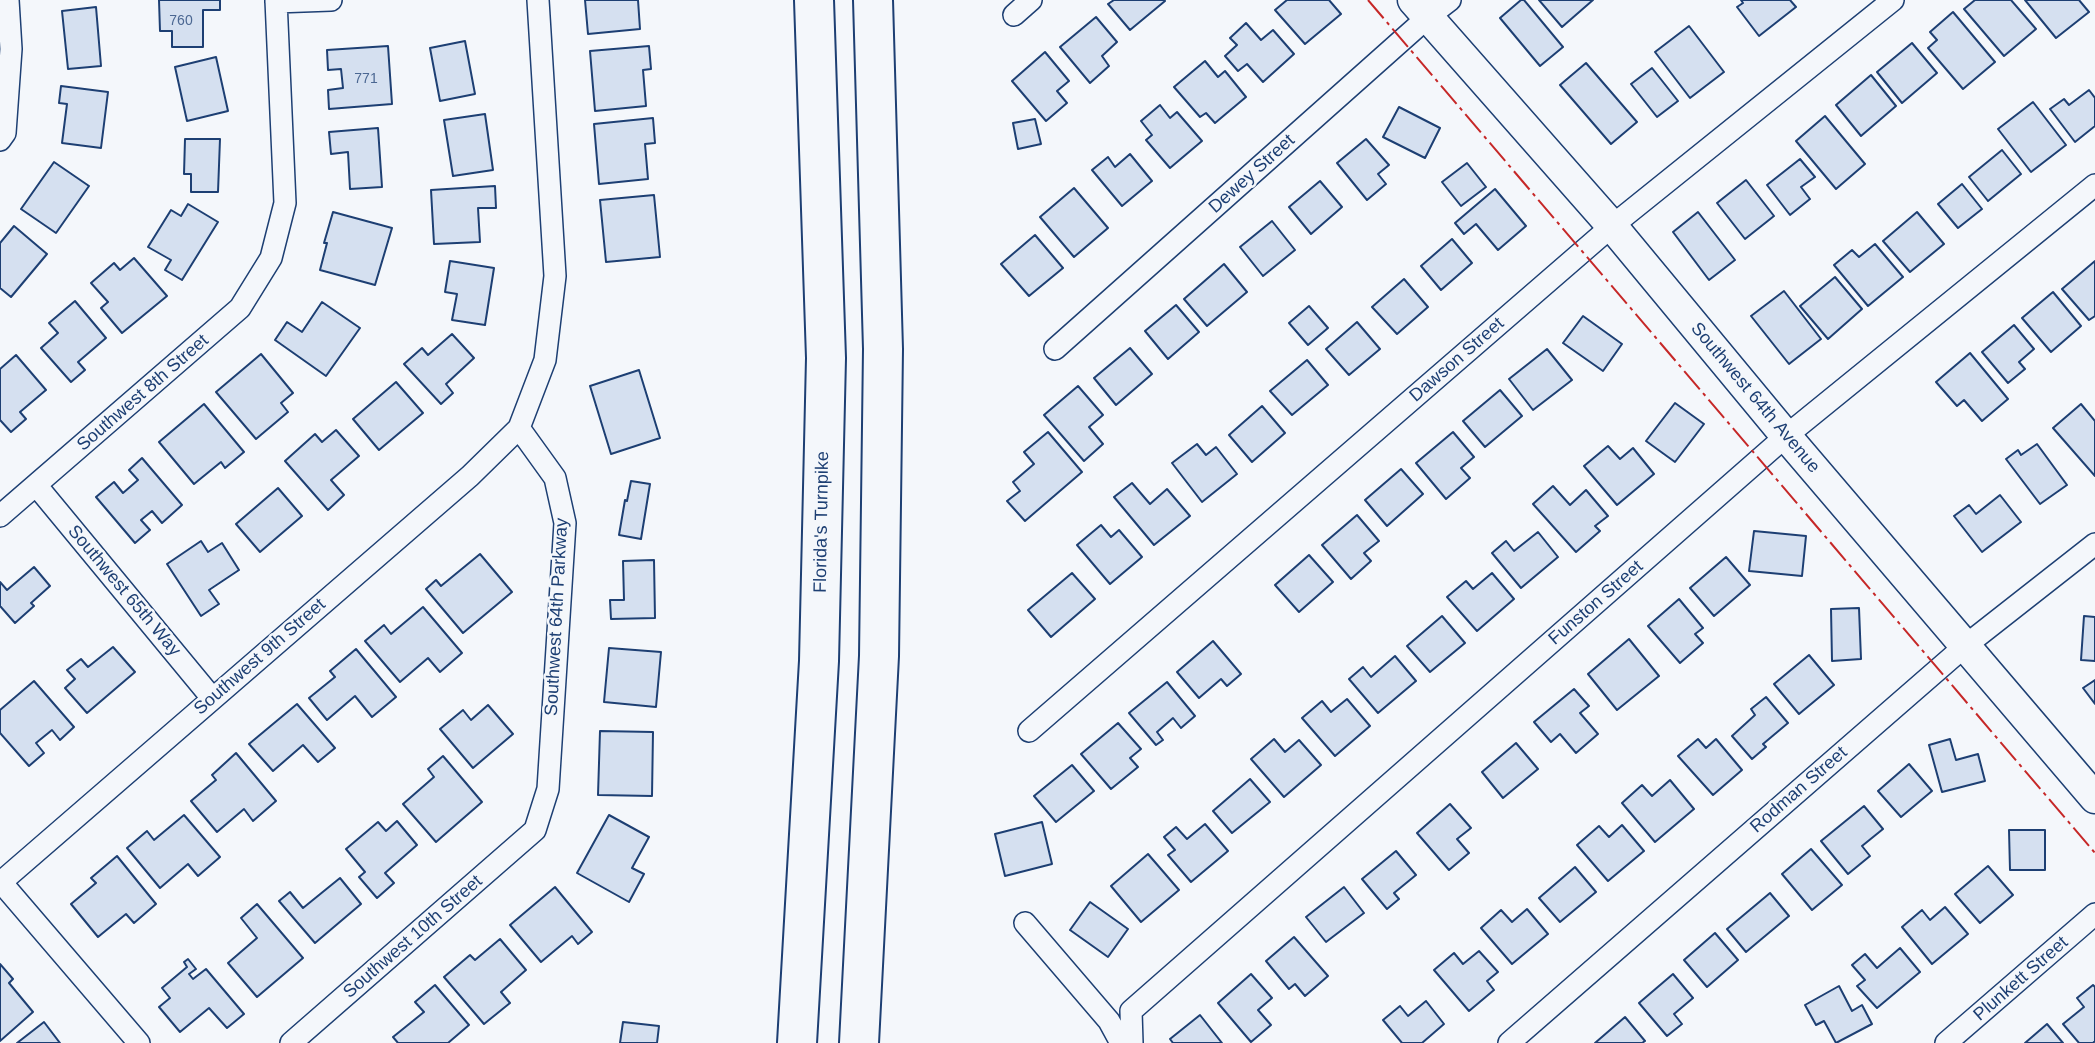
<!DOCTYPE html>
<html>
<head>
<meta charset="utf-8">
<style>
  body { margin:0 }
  canvas { display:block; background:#f4f7fb }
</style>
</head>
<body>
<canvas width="2095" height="1043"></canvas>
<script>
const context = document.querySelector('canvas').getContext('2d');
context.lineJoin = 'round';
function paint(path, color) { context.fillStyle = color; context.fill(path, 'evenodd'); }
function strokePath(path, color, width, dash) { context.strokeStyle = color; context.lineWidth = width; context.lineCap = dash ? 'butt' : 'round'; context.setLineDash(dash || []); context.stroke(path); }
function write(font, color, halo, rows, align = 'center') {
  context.font = font + ' Helvetica,sans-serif'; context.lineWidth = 5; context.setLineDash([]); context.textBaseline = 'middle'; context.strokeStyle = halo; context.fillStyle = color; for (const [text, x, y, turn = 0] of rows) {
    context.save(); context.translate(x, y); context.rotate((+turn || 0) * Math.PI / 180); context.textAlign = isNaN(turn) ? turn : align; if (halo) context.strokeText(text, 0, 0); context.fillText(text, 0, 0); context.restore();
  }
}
const building = new Path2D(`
  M159,0H220V10H203V47H172V31H160Z
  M585,0H638L640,29L588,34Z
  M1114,0H1164L1165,1L1130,30L1108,4Z
  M1287,0H1329L1341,14L1305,44L1275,10Z
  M1521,0H1524L1563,47L1540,66L1500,18Z
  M1539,0H1593L1562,27Z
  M1741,0H1790L1796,7L1759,36L1737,7L1743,3Z
  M1975,0H2011L2036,29L2004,56L1964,9Z
  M2025,0H2079L2089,12L2056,38Z
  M96,7L101,66L68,69L62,11Z
  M1953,12L1995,62L1963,89L1928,48L1937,40L1930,32Z
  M1096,17L1117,42L1102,56L1109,66L1090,83L1060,47Z
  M1246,23L1261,40L1273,30L1294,54L1263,82L1247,64L1238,71L1225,56L1237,45L1230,38Z
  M1689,26L1724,72L1690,98L1655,52Z
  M465,41L475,94L440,101L430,48Z
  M1912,43L1937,73L1902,103L1877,72Z
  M388,46L392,104L329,109L328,90L343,88L341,69L328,70L327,50Z
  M649,46L651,69L643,70L646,106L595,111L590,51Z
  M1045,52L1069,81L1057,91L1067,103L1046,121L1012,81Z
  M216,57L228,111L187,121L175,67Z
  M1205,61L1218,77L1225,71L1246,97L1215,123L1206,113L1200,117L1174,87Z
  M1586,63L1637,122L1611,144L1560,85Z
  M1652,68L1678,101L1657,117L1631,84Z
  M1871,75L1896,106L1861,136L1836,105Z
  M61,86L108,92L101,148L62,143L67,104L59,103Z
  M2089,90L2095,98V126L2075,142L2050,109L2064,99L2069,105Z
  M2033,102L2066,145L2031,172L1998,129Z
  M1160,105L1170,118L1177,112L1202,141L1170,168L1146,140L1152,135L1141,121Z
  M1399,107L1440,128L1425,158L1383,137Z
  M485,114L493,170L453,176L444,120Z
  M1825,116L1865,164L1836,189L1796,141Z
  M653,118L655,143L645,144L648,179L599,184L594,124Z
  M1035,119L1041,144L1018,149L1013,123Z
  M378,128L382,187L350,189L348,152L331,154L329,132Z
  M185,139H220L218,192H191V174H184Z
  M1366,139L1389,165L1378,174L1386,184L1367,200L1337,163Z
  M2002,150L2021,174L1988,201L1969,177Z
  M1130,154L1152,181L1122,206L1092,170L1108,157L1115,167Z
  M1800,159L1815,177L1801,187L1810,199L1790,215L1767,185Z
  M54,162L89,186L56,233L21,209Z
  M1467,163L1486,187L1461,206L1442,182Z
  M1746,180L1774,216L1745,239L1717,203Z
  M1320,181L1342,207L1311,234L1289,207Z
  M1962,184L1982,209L1958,228L1938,204Z
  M495,186L496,208H478L480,242L434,244L431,190Z
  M1074,188L1108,228L1074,257L1040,217Z
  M1495,189L1526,226L1498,250L1476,224L1464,234L1455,223Z
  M654,195L660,257L606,262L600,200Z
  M188,204L218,222L182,280L165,270L171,260L148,247L171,210L181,216Z
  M333,212L392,228L375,285L320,270L327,243H324Z
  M1698,212L1735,260L1709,280L1673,232Z
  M1917,212L1944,244L1910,272L1883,241Z
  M1272,221L1295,250L1263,276L1240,247Z
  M14,226L47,254L11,297L0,288V243Z
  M1035,235L1063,268L1029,296L1001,264Z
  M1452,239L1472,263L1441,290L1421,266Z
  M1875,244L1903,277L1868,306L1834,265L1852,250L1859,257Z
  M134,258L167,296L122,333L101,308L108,302L91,283L114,263L120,270Z
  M450,261L494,268L485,325L452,320L457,294L445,292Z
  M2095,261V316L2089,320L2062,289Z
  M1224,264L1247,292L1207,326L1184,299Z
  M1835,277L1862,309L1828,339L1800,306Z
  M1404,279L1428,307L1397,334L1372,307Z
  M1784,291L1821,339L1789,364L1751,316Z
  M2053,292L2081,326L2051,352L2022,318Z
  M75,301L106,338L78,362L85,370L71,382L41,348L58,333L49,323Z
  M322,302L360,328L326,376L275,340L287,322L302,332Z
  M1176,305L1199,332L1168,359L1145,331Z
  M1309,306L1328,328L1308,345L1289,323Z
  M1583,316L1622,344L1603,371L1563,343Z
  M1357,322L1380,349L1349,375L1326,349Z
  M2014,325L2034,349L2019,362L2025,369L2008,383L1982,352Z
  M452,334L474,358L446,384L453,393L441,404L404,364L422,348L428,355Z
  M1130,348L1152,374L1116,405L1094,378Z
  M1547,349L1572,380L1533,410L1509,379Z
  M1970,353L2008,399L1982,421L1964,400L1957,406L1936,382Z
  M261,354L293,393L281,403L288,412L256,439L216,392Z
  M16,355L46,390L20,412L26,419L11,432L0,420V369Z
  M1307,360L1328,385L1292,415L1270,391Z
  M639,370L660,438L611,454L590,386Z
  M396,382L423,413L379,450L353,419Z
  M1078,386L1103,415L1089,427L1103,444L1084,461L1044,415Z
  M1500,390L1522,416L1485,447L1463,421Z
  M1675,403L1704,424L1675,462L1646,441Z
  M204,404L244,452L225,468L221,462L194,484L159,442Z
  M2081,404L2095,421V476L2053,428Z
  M1262,406L1285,433L1252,462L1229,435Z
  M336,430L359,456L331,480L344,495L328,510L285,461L315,434L322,442Z
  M1048,432L1082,472L1025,521L1007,501L1020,491L1013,482L1034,464L1024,452Z
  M1453,432L1474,457L1461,468L1470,478L1446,499L1416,463Z
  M1197,444L1206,455L1216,447L1237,474L1202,502L1172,463Z
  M2037,444L2067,485L2040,504L2006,459L2018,450L2021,455Z
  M1608,446L1620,459L1633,448L1654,474L1617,505L1584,466Z
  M142,458L182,505L162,523L152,511L141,520L150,530L135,543L96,497L114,482L123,493L138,480L129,470Z
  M1401,469L1423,494L1387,526L1365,500Z
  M631,481L650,484L641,539L619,535L625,500L627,501Z
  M1132,483L1150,504L1167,489L1190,516L1154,545L1114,497Z
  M1553,486L1570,505L1586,490L1608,516L1595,526L1600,531L1576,552L1533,504Z
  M278,488L302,516L260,552L236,524Z
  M2000,495L2021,522L1982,552L1954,516L1969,505L1976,514Z
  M1357,515L1379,541L1364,553L1371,561L1351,579L1322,545Z
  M1101,525L1111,537L1119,530L1142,557L1110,584L1077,545Z
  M1754,531L1806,536L1802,576L1749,571Z
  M1538,532L1558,557L1521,588L1492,553L1506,541L1514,551Z
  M201,541L208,552L222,543L239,570L209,590L219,604L201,616L167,564Z
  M480,554L512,592L463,633L426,589L436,580L441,586Z
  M1309,555L1333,582L1299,612L1275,585Z
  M1726,557L1750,585L1714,616L1690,588Z
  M654,560L655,618L611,619L610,600H624L623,561Z
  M34,567L50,586L31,603L34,606L15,623L0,606V582L7,590Z
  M1072,573L1095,599L1051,637L1028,610Z
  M1492,573L1514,599L1477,631L1447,597L1466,581L1473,589Z
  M1679,599L1703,628L1695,634L1703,643L1680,663L1648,626Z
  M423,607L462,653L440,672L428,658L400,682L365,641L384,625L391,634Z
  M1859,608L1861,659L1832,661L1831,609Z
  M1442,616L1465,643L1430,672L1407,646Z
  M2084,616L2095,617V661L2081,660Z
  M1629,639L1659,676L1617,710L1588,674Z
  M1213,641L1241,674L1227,686L1221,679L1199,698L1177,672Z
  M113,647L135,672L87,713L65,688L75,679L67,670L81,659L88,667Z
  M609,648L661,652L656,707L604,702Z
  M356,649L396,697L372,717L355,696L327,720L309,698L335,677L330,671Z
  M1809,655L1834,685L1799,714L1774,684Z
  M1395,656L1416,681L1378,713L1349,679L1363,667L1371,677Z
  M2095,680V704L2083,688Z
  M34,681L74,727L60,740L52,730L36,743L44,753L29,766L0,733V710Z
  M1167,682L1195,716L1181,728L1173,718L1157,732L1163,740L1156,745L1129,713Z
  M1574,689L1589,706L1580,713L1598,734L1576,753L1560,734L1551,742L1534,722Z
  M1766,697L1788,723L1763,744L1766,747L1752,759L1732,736L1755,715L1751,709Z
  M1347,699L1370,726L1335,756L1302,718L1322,701L1331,712Z
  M297,704L335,748L318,762L303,745L273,771L249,744Z
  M488,705L513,734L473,768L440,729L463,710L471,720Z
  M1118,723L1141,749L1130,758L1138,767L1111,789L1081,754Z
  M600,731L653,732L652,796L598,795Z
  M1274,739L1285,752L1299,740L1321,765L1284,797L1251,759Z
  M1698,739L1706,748L1716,739L1742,770L1713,795L1678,756Z
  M1950,739L1956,760L1978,754L1985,781L1942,792L1929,745Z
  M1516,743L1538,769L1503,798L1482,772Z
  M236,753L276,801L253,821L244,809L217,832L191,801L216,780L212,775Z
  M443,756L482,802L436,842L403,804L434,777L428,769Z
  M1909,764L1932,791L1901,817L1878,791Z
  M1072,765L1094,791L1056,822L1034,796Z
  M1250,779L1270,802L1232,833L1213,811Z
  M1670,780L1694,809L1655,842L1622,803L1642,785L1652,796Z
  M1450,804L1471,828L1457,839L1469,853L1449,870L1417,833Z
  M1864,806L1883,829L1862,846L1870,856L1848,874L1821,841Z
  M184,815L220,857L198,876L188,864L160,888L127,848L147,831L154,840Z
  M609,815L649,837L632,868L644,874L629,902L577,873Z
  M397,821L417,845L385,873L394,883L377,898L359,877L365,872L346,849L378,822L386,831Z
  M1042,822L1052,864L1005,876L995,834Z
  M1205,824L1228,851L1191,882L1168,855L1175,850L1164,837L1176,827L1187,839Z
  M1622,825L1644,851L1608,881L1577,845L1599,826L1609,837Z
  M2009,830H2045V870H2010Z
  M1811,849L1842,885L1812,910L1782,874Z
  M1396,851L1416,875L1394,893L1399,899L1387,909L1362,879Z
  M1148,854L1179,890L1141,922L1111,886Z
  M117,856L156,904L134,923L126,914L98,937L71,904L96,883L91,878Z
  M1988,866L2013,895L1980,923L1955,894Z
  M1575,867L1596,892L1560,922L1539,898Z
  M340,878L361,904L315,943L279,901L290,892L303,908Z
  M555,887L592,932L578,944L572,936L541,962L510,925Z
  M1344,887L1364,913L1326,942L1306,917Z
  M1770,893L1789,916L1746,952L1727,929Z
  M1090,902L1128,929L1108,957L1070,930Z
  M257,904L303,958L257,997L228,963L257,938L241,918Z
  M1945,907L1968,934L1932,964L1902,927L1922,910L1930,920Z
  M1527,909L1548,934L1512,964L1481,928L1501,910L1512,922Z
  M1715,933L1738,960L1707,987L1684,960Z
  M1294,937L1328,976L1305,996L1295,984L1289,989L1266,961Z
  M500,939L526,970L501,992L510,1003L484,1024L444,977L470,955L475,960Z
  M1900,948L1920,972L1877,1008L1857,986L1865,980L1852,965L1865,954L1877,968Z
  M1479,951L1498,972L1487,981L1494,990L1469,1011L1434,970L1454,953L1463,964Z
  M188,959L196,969L189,974L193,979L206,969L244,1014L227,1028L209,1008L180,1032L159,1007L170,998L162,988L187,967L184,962Z
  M0,964L13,979L9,983L33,1012L0,1041Z
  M1251,974L1272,998L1258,1010L1271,1025L1251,1042L1218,1003Z
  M1673,974L1693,998L1674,1014L1682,1024L1667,1036L1639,1003Z
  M435,985L469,1025L448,1043H398L393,1037L424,1012L415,1002Z
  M2093,985L2095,987V1041L2093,1043H2079L2063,1024L2084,1007L2077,998Z
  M1839,986L1852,1011L1862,1005L1872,1024L1836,1043L1824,1021L1816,1025L1805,1005Z
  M1426,1001L1444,1024L1422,1043H1402L1383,1020L1400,1006L1408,1016Z
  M1200,1015L1222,1043H1173L1170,1039Z
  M1625,1017L1645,1041L1642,1043H1595Z
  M44,1022L60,1043H17Z
  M623,1022L659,1026L657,1043H620Z
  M2047,1024L2063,1043H2025Z`);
const street = new Path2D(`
  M276,2L331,0
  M1014,15L1031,0
  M0,140L5,133L11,49L8,0
  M1055,349L1428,17L1450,0
  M36,485L212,698
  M0,516L240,308L271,258L285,203L276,0
  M1029,731L1612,226L1893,0
  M1,882L139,1043
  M0,883L470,476L519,428L545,360L555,276L538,0
  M1025,923L1109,1021L1121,1043
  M291,1043L535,830L548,789L565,523L555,478L519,428
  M1132,1043L1131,1011L1786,436L2095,185
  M1509,1043L1965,646L2095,544
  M1946,1043L2095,914`);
const secondary = new Path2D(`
  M1413,0L1612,226L1786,436L2095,798`);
const highway = new Path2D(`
  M797,1043L819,661L826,358L814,0
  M859,1043L879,656L883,349L873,0`);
const power = new Path2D(`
  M1368,0L2095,853`);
const numberNames = [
  ["760",181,21],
  ["771",366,79]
];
const streetNames = [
  ["Dewey Street",1252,174,-42],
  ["Dawson Street",1457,360,-41],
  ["Southwest 8th Street",143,393,-41],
  ["Southwest 64th Avenue",1755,398,50],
  ["Florida's Turnpike",822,522,-89],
  ["Southwest 65th Way",124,591,50],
  ["Funston Street",1596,603,-41],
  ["Southwest 64th Parkway",557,617,-87],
  ["Southwest 9th Street",260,657,-41],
  ["Rodman Street",1799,790,-41],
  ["Southwest 10th Street",413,937,-41],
  ["Plunkett Street",2021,979,-41]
];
paint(building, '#d5e0f0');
strokePath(building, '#1d3f73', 2);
strokePath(street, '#1d3f73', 24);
strokePath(secondary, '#1d3f73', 33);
strokePath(highway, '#1d3f73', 42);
strokePath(street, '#f4f7fb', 21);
strokePath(secondary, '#f4f7fb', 30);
strokePath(highway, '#f4f7fb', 38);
strokePath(power, '#c62828', 2, [24, 5, 3.5, 5]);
write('14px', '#4b6792', null, numberNames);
write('18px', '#1d3f73', '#f4f7fb', streetNames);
</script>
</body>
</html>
